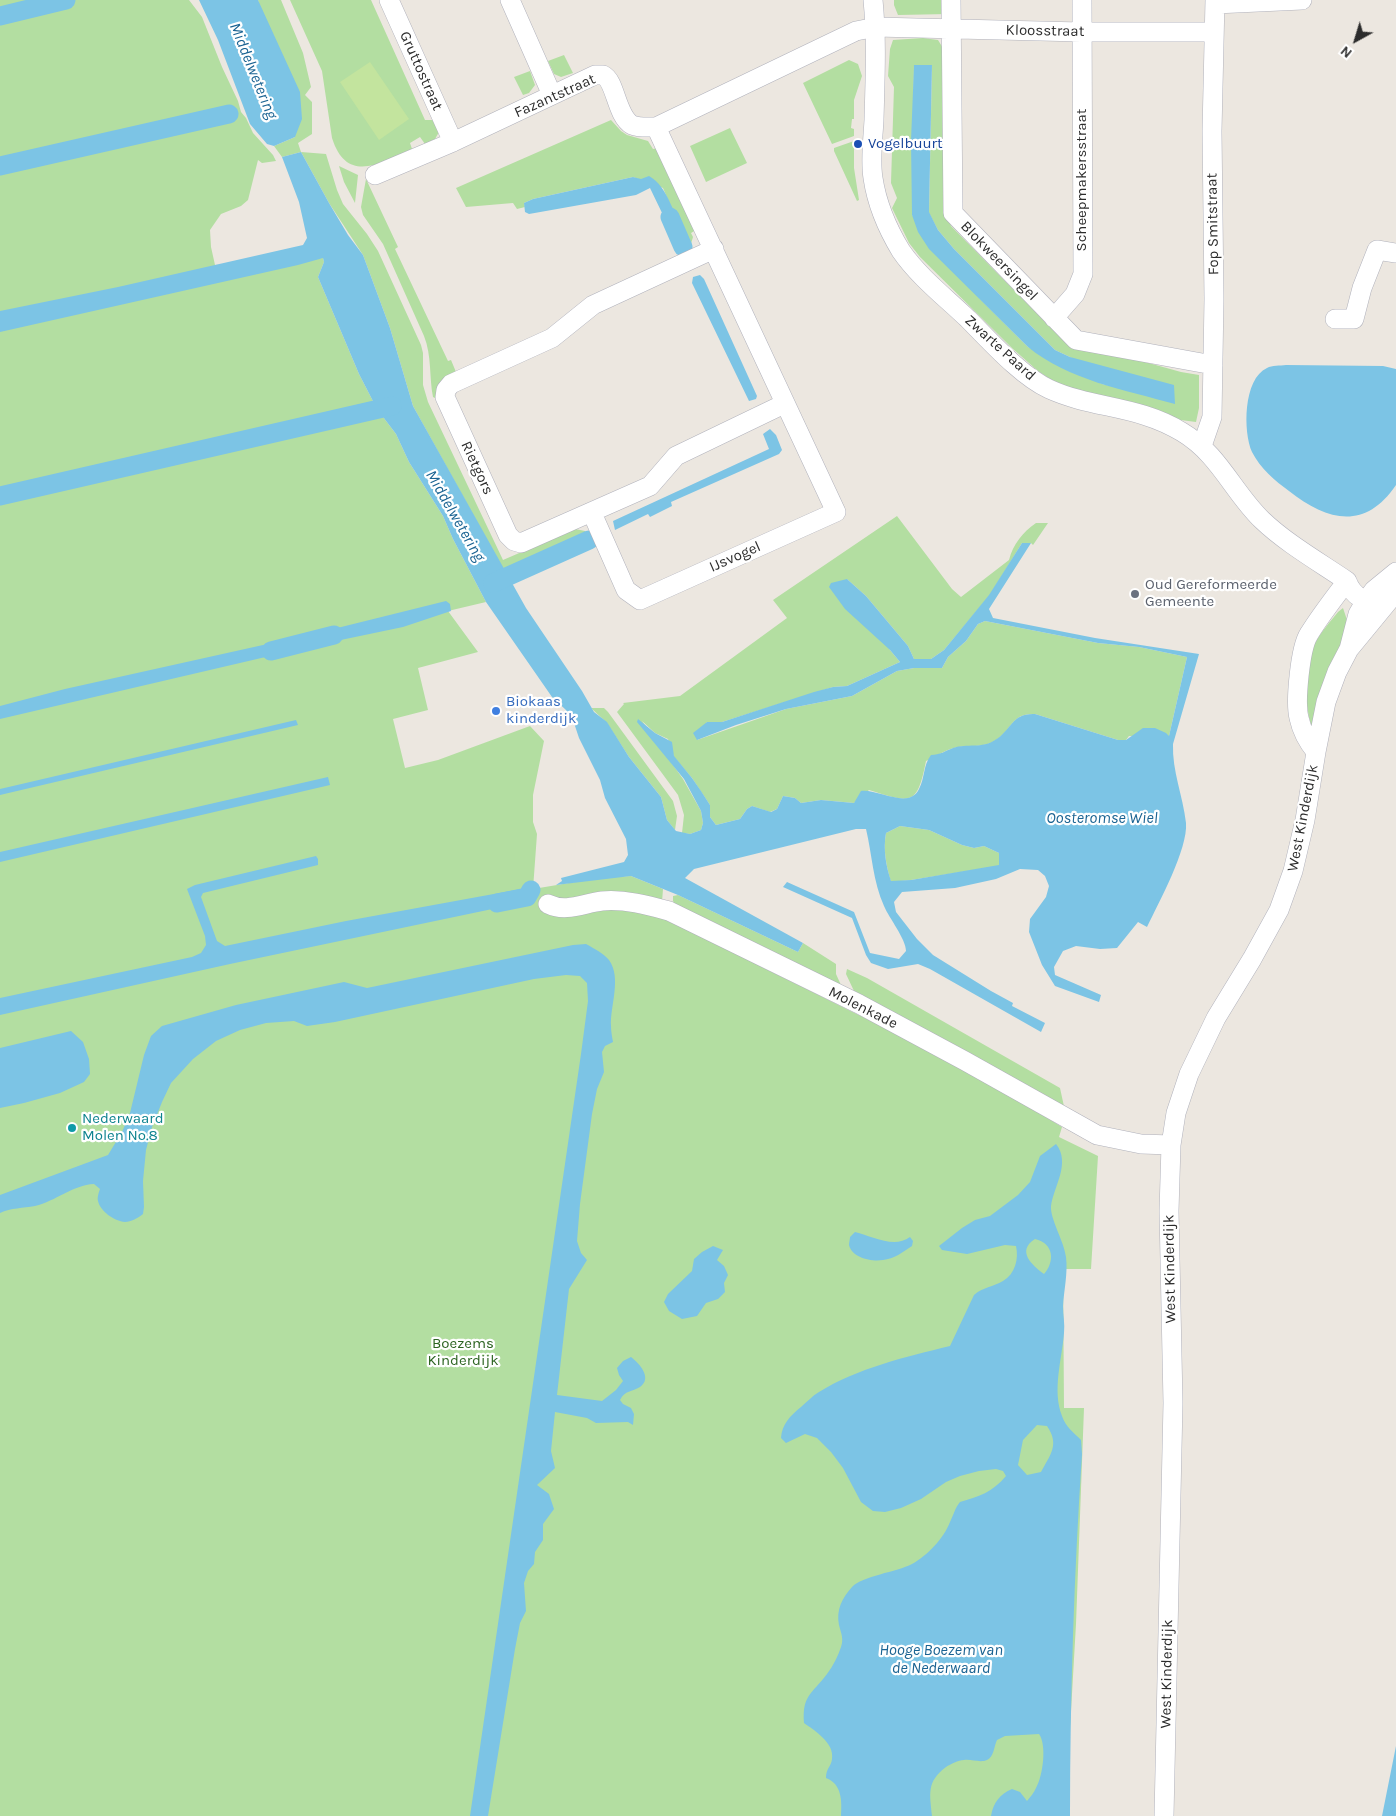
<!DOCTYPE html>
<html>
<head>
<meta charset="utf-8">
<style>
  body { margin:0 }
  #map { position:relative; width:1396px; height:1816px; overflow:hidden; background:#ece7e0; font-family:Karla,sans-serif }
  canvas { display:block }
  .north { position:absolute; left:1331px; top:15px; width:50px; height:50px; -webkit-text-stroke:4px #fff; paint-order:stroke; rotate:219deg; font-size:14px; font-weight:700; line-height:20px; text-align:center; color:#2c2c2c }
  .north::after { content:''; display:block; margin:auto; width:18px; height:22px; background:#2c2c2c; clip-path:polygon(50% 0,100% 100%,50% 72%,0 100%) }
</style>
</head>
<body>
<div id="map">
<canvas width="1396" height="1816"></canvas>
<div class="north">N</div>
</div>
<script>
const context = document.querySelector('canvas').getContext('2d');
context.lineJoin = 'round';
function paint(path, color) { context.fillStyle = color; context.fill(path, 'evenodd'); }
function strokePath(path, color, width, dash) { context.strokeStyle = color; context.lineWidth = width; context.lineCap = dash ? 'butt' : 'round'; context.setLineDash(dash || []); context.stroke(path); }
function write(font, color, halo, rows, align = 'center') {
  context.font = font + ' Karla,sans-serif'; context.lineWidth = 4.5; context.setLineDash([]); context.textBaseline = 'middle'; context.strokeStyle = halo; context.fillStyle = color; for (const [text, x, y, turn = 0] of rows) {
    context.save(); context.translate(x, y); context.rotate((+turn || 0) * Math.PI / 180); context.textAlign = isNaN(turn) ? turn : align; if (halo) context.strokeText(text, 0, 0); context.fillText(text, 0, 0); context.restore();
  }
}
const green = new Path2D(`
  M0,0H189L202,17L222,67L238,101L241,112L246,118L253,133L273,155L276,161L262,163L258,160L248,200L241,206L221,214L210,230L211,247L215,265L323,258L324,262L318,277L359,374L377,409L396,434L409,462L443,516L453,539L486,602L448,611L478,652L418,668L428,710L393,719L405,768L438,760L530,726L544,741L533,795V822L537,834L533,889L617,875L616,877L631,876L663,889L661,915C794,987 934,1045 1062,1127L1059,1137L1098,1156L1091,1269H1063L1064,1408H1084L1076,1624L1065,1816H0Z
  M258,0H281L303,53L311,87L305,95L312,102V134L298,143L301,152L326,154L337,190L343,204L367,234L378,251L421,345L423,353V385L428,402L503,560L575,529L585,531L588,536L503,569L413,406L390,328L363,255L329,203L301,152L282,157L274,146L295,137Z
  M290,0H371L425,120H436L439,132L435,139L425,144L420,137L410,143L412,149C381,163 347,185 332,138L322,71Z
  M894,0H946L949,14L898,15L894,5Z
  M923,38L938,40L946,53V210L951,226L1062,339L1181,372L1199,375V408L1196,422L1173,419L1071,389L1050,379L1038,371L1013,349L920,257L909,243L892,208L897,198L891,183L894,87L888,76L890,49L893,40ZM914,65H932L929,213L938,230L954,249L1055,350L1070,357L1127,390L1102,384L1028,347L981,300L912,215Z
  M564,55L573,73L561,77L554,74L548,61Z
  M849,60L858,64L862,76L854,100V119H852L851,128L854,129V136L832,144L803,83Z
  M530,71L535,85L529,93L523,95L514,77Z
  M611,120L621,131L627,135L648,141L653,149L657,148L696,230L691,233L693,237L690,247L686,249L681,241L684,238L663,188L633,177L533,199L524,203L525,207L517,209L513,203L466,207L456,188Z
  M730,128L747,163L706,182L690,146Z
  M854,141V168L859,200L857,201L834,151V148Z
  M339,166L358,175L355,203L344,182Z
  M366,179L398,247L395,249L448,361L451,360L456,372C445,378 435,383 437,397L435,398L433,397C429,377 432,356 424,336L383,244L363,215L361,207Z
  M897,516L952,589L961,597L1009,560C1013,544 1023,532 1036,523H1048L1033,545L1031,543H1022L990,595L944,650L931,659H914L908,646L866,596L847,579L890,650L900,662L847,686L833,687L722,722H707L697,740L786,709L852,696L897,671L914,668H942L948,657L966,641L978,624L985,621L1098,643L1139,647L1187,657L1169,736H1129L1126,740H1118L1035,714C1011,713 1013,729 996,740C983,749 968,744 954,748C945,750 935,757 926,761C917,807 911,803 869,790L854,803L821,800L801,803L795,798L783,796L777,809L770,812L752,806L747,809L740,819L716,825L710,817V805L692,778L674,757L668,739L655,733L642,721L683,779L701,811L703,823L701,830L690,834L682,833L684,815L678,795L617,712L624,704L623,703L680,696L787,618L773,600Z
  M1343,608L1349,626L1314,731C1303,713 1305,661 1315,643C1321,632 1330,622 1338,612Z
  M591,708H604L608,712L673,801L677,816L675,830L667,820L661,797L629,757L607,723Z
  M900,826L929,830L962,845L974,848L984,846L999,853V866L911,880L891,882C886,865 883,849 886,833Z
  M678,895L798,952L803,943L836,964V974L845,994L678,910L673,901V896Z
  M847,969L867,978L1060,1088L1065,1111L854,991L846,974Z`);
const pitch = new Path2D(`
  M370,62L409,119L379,140L340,82Z`);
const water = new Path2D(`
  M199,0H258L300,92L302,119L295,137L274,146L267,144L250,124L218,40Z
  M914,65H932L929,212L938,230L954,249L1055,350L1070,357L1174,385L1175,404C1125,390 1068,380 1028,347L929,249L918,232L912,215L911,141Z
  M301,152L329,203L348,235L363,255L390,328L413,406L526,608L582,691L594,712L607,722L629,757L661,797L667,820L676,831L690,834L701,830L703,823L701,811L684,779L637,722L638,719L655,733L672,742L674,756L692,778L701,791L710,805V817L716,825L740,819L747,809L752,806L771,812L777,809L783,796L795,798L801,803L821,800L854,803L861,791C879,789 909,810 919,789C925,778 923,765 931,755C940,755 945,751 953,748C967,743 982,749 995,740C1012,730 1011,713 1035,714L1118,740H1126L1143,728H1155L1166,733L1169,736L1187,657L1139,647L1098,643L985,621L978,624L966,641L948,657L942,668H914L897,671L852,696L786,709L736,725L697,740L693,733L707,722H722L814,692L833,687L847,686L900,662L890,650L845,609L829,587L831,583L847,579L866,596L908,646L914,659H931L944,650L989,595L1022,543H1031L989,609L993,618L1095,638L1199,654L1173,744C1172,771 1183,796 1186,823C1188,849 1159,902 1147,927L1138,922L1117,948L1100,949L1076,946L1063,951L1054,967L1055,975L1101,995L1099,1002L1055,986L1042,965L1029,932L1030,919L1046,897L1049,886L1045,876L1038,870L1020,869L996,879L955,888L902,892L894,902L896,912L917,939L933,955L991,991L1013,1003L1012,1006L1045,1023L1041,1032L930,969L918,964L888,969L871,963L866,955L852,918L783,887L787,882L854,912L870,953L899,959L906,951C906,939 889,918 884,906C873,882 872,854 866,829H856L694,869L685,878L803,943L798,952L678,895L631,876L556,885L562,881L561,878L624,862L628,855L626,839L605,798L600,780L579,738L574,723L566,710L552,697L486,602L453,539L443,516L409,462L396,434L377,409L359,374L318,277L324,262L323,258L298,265L0,332V311L118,287L303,245L307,238L299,202L282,157ZM900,826L929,830L962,845L974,848L984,846L999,853V865L911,880L891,881C886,866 883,849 886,833Z
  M649,176C668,186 676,219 684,238L680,242H676L650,188L636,195L529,214L525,212L524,203L533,199L633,177L641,179Z
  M700,275L704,279L757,396L756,399L749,401L692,283L693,277Z
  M1286,365L1383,366L1396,369V485C1365,531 1327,521 1289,491C1275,481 1260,468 1252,452C1243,432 1243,379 1267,368C1272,365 1280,366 1286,365Z
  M770,429L776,435L782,450L779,454L671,502L672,506L650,517L648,514L615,530L613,521L769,449L763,434Z
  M446,601L450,604L451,611L403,627L312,646L309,635Z
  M290,639L294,641L295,646L287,652L0,719V706L65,689Z
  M296,720L298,725L0,795V789Z
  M328,777L330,785L0,862V852Z
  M316,856L318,859V865L203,893L201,897L217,941L225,946L346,921L521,889V903L230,964L0,1015V998L192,957L201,953L206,945L205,936L187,889L195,885Z
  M586,944C595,949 603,953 609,960C622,978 610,1006 611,1026C611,1031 612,1037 613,1042L605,1046L602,1052L604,1072L597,1089L592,1114L580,1204L577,1241L581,1253L587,1260L569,1289L557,1395L602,1401L616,1390L623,1381L619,1375L617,1368L623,1361L631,1357C639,1363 653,1378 640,1387C632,1392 625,1390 620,1400L623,1404L631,1408L634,1414L633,1425L628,1422L596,1423L587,1418L555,1412L551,1451L555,1468L537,1485L549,1494L554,1509L543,1524V1540L535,1552L534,1564L528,1571L524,1583L526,1611L520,1623L515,1649L488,1816H470L581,1054L588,1001L587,983L580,976L566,975L534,979L335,1022L307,1026L294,1021L266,1023L240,1030L216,1041L193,1059L171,1083L162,1102L152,1127L146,1150L143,1181L144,1207L143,1214C138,1218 131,1222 125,1222C114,1221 100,1211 98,1201C97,1197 99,1192 100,1189L94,1184C73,1185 56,1201 35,1206C23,1208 11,1208 0,1213V1195L108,1155L122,1132L130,1113L144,1055L151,1036L162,1026L236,1005L344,982L367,988L573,945Z
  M71,1031L83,1042L89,1059L90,1074L84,1082L60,1093L24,1103L0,1108V1048Z
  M1056,1144C1071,1163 1054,1186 1051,1206C1050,1219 1064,1241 1066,1257C1068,1273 1064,1290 1063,1306C1063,1315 1065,1324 1064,1333C1062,1359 1052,1390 1062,1416C1065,1426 1074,1433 1081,1440L1082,1454C1074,1575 1070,1695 1070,1816H991C993,1803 1000,1794 1012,1789L1020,1792L1027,1801C1030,1797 1034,1793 1036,1788C1043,1776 1047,1745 1039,1734L1005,1736L997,1740C994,1746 994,1757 987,1760C980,1763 972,1759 964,1760C958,1760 951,1764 946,1767C926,1782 930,1794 932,1816H841C842,1801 842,1784 826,1778C826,1768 831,1767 832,1759C835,1743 814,1730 804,1723C802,1695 812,1694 827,1674C833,1666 838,1656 841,1647C844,1639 841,1633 839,1625C836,1610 842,1598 852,1587C862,1576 897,1572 912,1564C927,1556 944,1538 950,1522C954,1514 955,1508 960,1502C978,1497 993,1492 1006,1476L1003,1471L996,1469L979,1471L960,1476L946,1482L921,1499L901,1508L885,1512L873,1511L861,1502L843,1468L831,1452L817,1438L805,1434L786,1443L781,1438C782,1424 790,1416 801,1407C807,1402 812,1396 819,1392C858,1368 905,1357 950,1346L974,1295C983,1287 993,1287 1003,1281C1015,1274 1019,1259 1016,1246L1005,1245L967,1254L942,1250L939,1246L962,1228L975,1220L990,1216L1018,1195L1030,1182L1040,1156ZM1035,1239C1054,1243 1055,1262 1044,1274C1032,1265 1016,1251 1035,1239ZM1037,1425L1047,1426C1060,1445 1050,1455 1041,1472L1027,1475L1018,1465L1023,1440Z
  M855,1232C872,1236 894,1249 910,1237L913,1241L912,1246C903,1252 894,1259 883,1260C872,1262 852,1258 849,1245C849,1242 850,1239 850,1237Z
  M713,1246L723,1250L717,1260L724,1266L728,1275L724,1283L725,1292L718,1299L706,1303L697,1316L682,1319L669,1311L664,1302L668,1294L692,1271L694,1259L702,1252Z
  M1396,1746V1816H1382Z`);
const canal = new Path2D(`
  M0,16L66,0
  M0,166L229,114
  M670,217L683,247
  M0,496L392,406
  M493,583L589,540
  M271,651L334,635
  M497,903L527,897L531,890`);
const minor = new Path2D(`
  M389,0L453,142
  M510,0L552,95
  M873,0C877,40 875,80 874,120C873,139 870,160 873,178C877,205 887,228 901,251C919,277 945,297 968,319C990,341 1021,376 1049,389C1093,409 1138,405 1182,432C1219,454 1233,492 1262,520C1286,543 1319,562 1347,581C1353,598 1367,602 1383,607
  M951,0L953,213L1076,340L1213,365
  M1215,4L1302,0
  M375,175L453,142L595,75C595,75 602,75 603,75C616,81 616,116 632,125C639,128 648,127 656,127L856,31L876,27L1081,32H1214
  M714,249L593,305L552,338L451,384L446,390L445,397L508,535L514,541L521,543L650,486L676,456L784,404
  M1054,318L1075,294L1083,274L1082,0
  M1335,319H1354L1362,288L1377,250L1396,253
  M1202,446L1212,417L1214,299L1212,131L1215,0
  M592,513L626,590L640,600L836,512L656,127
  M1350,648L1396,592
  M1316,752C1307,741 1302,732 1299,718C1295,702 1300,648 1309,634C1320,616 1334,598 1347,581
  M548,904C566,913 584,903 602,901C625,899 647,905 669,911L859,1004L965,1061L1097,1135L1141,1144L1171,1145
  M1164,1816L1173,1403L1169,1211L1171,1145L1176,1113L1189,1074L1216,1018L1252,959L1279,910L1293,871L1305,820L1316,752L1326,702L1337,672L1349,649L1358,614L1365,602L1374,590L1396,572`);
const markers = [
  [858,144,5,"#1a4fb4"],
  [1135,594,5,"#6b7280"],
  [496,711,5,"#3f7fe0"],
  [72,1128,5,"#0f9aa8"]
];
const streetNames = [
  ["Kloosstraat",1045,31,1],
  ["Gruttostraat",421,71,66],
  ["Fazantstraat",555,96,-24],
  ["Scheepmakersstraat",1082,180,-90],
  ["Fop Smitstraat",1213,224,-91],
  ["Blokweersingel",999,261,46],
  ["Zwarte Paard",1000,348,42],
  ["Rietgors",477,468,65],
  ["IJsvogel",735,557,-24],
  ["West Kinderdijk",1303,818,-79],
  ["Molenkade",863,1008,27],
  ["West Kinderdijk",1170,1269,-91],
  ["West Kinderdijk",1167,1674,-89]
];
const transitNames = [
  ["Vogelbuurt",868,144]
];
const worshipNames = [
  ["Oud Gereformeerde",1145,585],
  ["Gemeente",1145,602]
];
const shopNames = [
  ["Biokaas",506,702],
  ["kinderdijk",506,719]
];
const cultureNames = [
  ["Nederwaard",82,1119],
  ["Molen No.8",82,1136]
];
const parkNames = [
  ["Boezems",463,1344],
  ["Kinderdijk",463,1361]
];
const waterNames = [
  ["Middelwetering",253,71,68],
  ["Middelwetering",455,516,60],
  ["Oosteromse Wiel",1102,818],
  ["Hooge Boezem van",941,1650],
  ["de Nederwaard",941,1668]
];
paint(green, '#b3dea1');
paint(pitch, '#c3e49e');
paint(water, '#7cc4e5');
strokePath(canal, '#7cc4e5', 19);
strokePath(minor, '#b0b1bb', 20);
strokePath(minor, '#fff', 19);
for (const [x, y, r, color] of markers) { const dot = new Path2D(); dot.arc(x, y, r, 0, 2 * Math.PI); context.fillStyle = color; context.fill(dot); strokePath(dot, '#fff', 2); }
write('15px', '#2c2c2c', '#fff', streetNames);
write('15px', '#164399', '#fff', transitNames, 'left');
write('15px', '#5b616d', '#fff', worshipNames, 'left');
write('15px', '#366cbe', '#fff', shopNames, 'left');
write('15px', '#0d838f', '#fff', cultureNames, 'left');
write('15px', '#2c6421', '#fff', parkNames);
write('italic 16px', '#1a6392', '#fff', waterNames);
</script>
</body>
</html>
